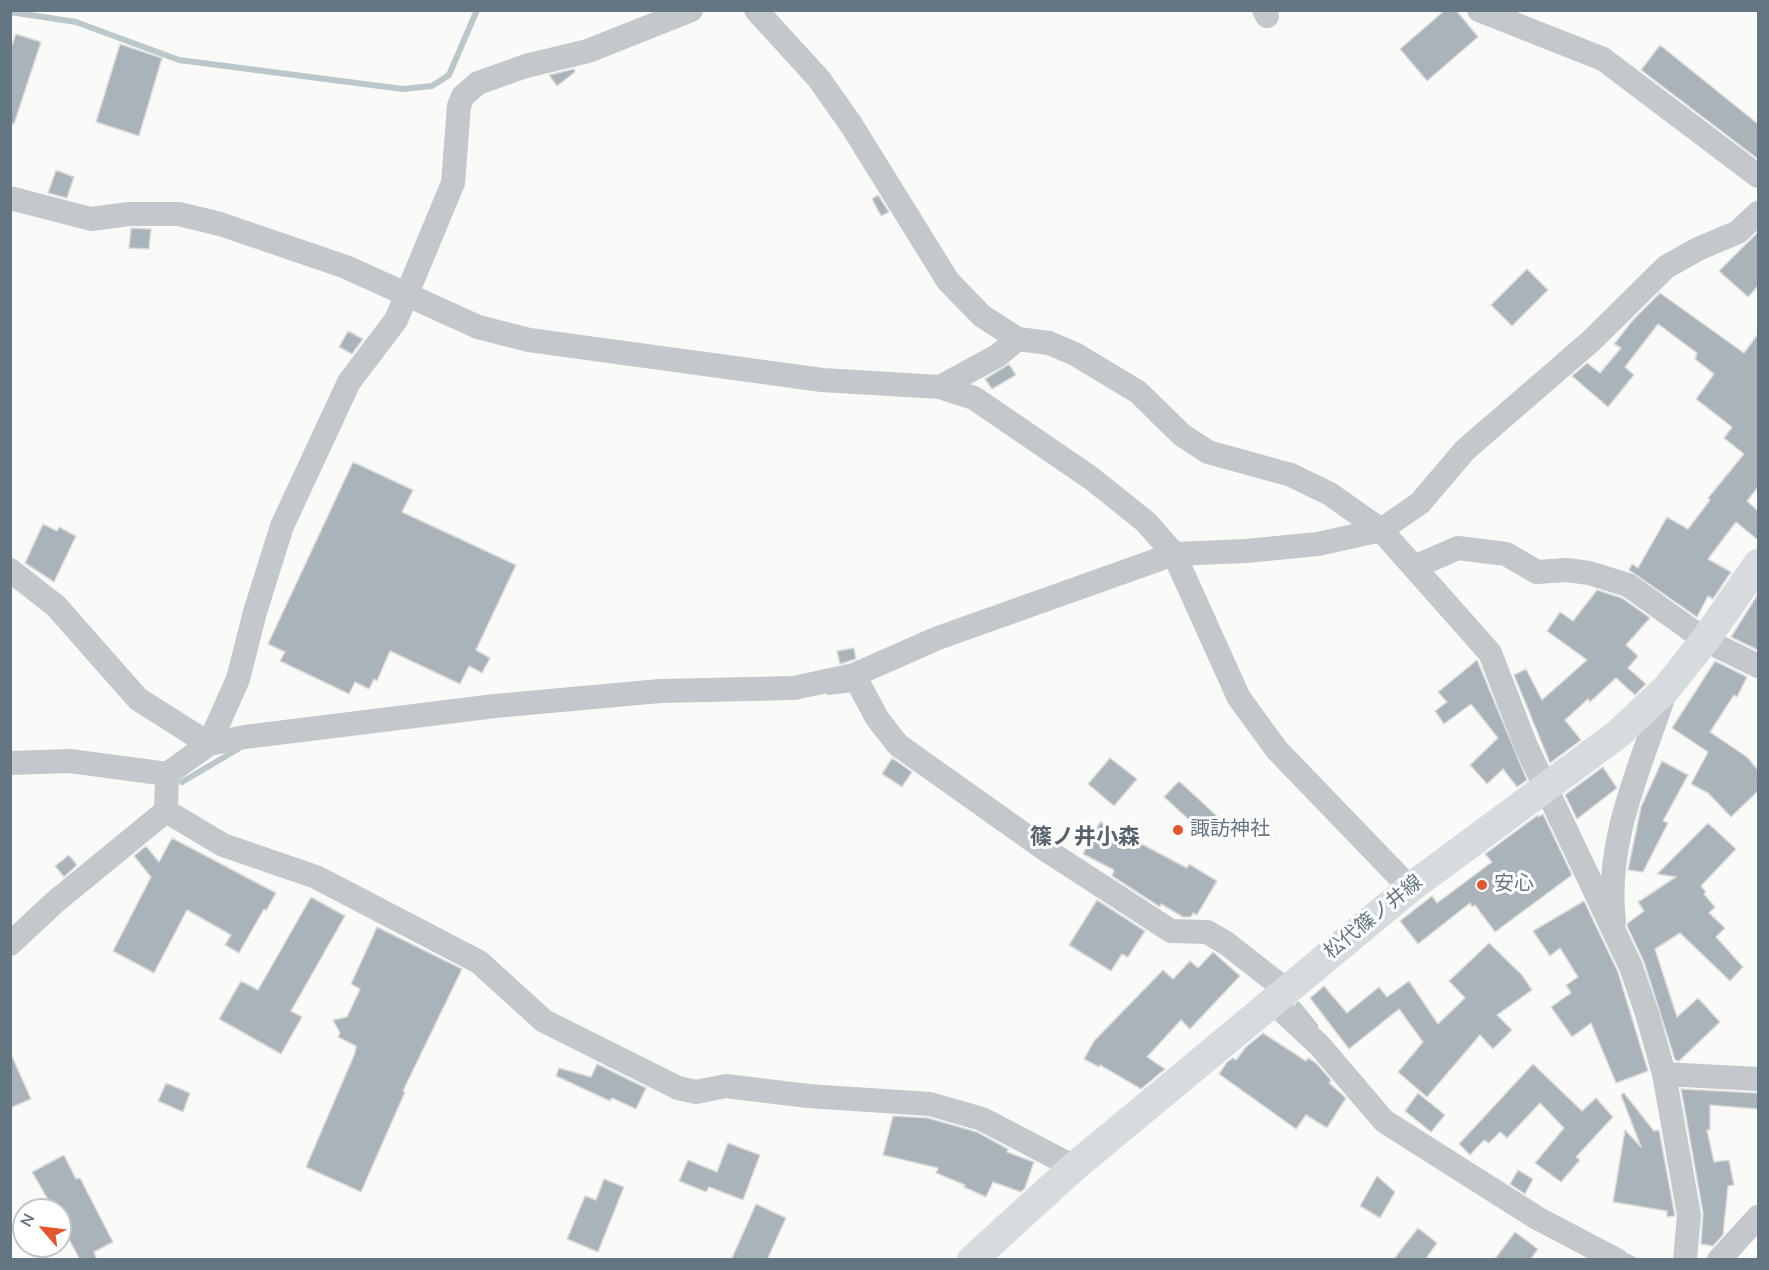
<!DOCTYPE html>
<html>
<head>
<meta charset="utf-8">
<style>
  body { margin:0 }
  #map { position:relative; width:1769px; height:1270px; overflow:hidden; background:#fafaf8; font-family:"Nunito Sans",sans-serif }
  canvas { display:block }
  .frame { position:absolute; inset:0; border:12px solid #657683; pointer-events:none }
  .north { position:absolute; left:12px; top:1198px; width:60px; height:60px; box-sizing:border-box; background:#fff; border:2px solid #c1c8cd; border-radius:50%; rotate:298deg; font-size:16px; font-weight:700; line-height:24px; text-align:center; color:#657683 }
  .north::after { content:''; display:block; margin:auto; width:21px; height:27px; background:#e4572e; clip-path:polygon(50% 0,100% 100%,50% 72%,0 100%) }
</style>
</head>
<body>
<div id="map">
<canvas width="1769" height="1270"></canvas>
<div class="frame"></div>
<div class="north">N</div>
</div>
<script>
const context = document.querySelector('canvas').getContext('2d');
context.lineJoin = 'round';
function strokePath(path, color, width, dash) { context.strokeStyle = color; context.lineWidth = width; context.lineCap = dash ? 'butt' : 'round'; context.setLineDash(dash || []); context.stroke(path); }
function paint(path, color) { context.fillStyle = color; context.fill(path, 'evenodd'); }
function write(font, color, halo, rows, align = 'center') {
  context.font = font + ' "Nunito Sans","Noto Sans JP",sans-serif'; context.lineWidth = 6; context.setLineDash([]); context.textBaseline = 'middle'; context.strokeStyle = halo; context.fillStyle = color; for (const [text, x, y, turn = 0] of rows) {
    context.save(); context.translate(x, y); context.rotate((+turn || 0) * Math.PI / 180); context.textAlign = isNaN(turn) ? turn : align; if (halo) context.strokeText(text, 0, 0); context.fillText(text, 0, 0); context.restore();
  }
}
const stream = new Path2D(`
  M10,12L76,22L179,60L403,89L432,86L449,75L477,10
  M829,692L852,689
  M182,782L238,749
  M1298,1005L1315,1026
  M1622,1254L1634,1260`);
const building = new Path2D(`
  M1445,10H1456L1478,37L1427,81L1400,49Z
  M16,34L41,42L14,124L10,123V50Z
  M120,44L162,58L139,136L96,122Z
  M1660,45L1758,124V159L1641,70Z
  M574,69L575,72L557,86L549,75Z
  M56,170L74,177L67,198L48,193Z
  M878,195L889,212L881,216L872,199Z
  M131,228L151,229L149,249L129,248Z
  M1758,232V286L1748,297L1719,271Z
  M1527,269L1548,290L1512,326L1491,305Z
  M1660,293L1744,353L1758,334V487L1747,501L1758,511V540L1736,522L1708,559L1731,572L1713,599L1708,596L1697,617L1629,570L1632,564L1638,568L1667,517L1688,529L1710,500L1708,498L1744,454L1724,438L1732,427L1696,399L1714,374L1695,359L1697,353L1658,324L1625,367L1634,375L1608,407L1572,376L1587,363L1600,373L1621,348L1614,344L1633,320Z
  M348,331L363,339L352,354L339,347Z
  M1009,364L1016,375L992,389L985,379Z
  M353,462L413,490L402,512L516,565L476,650L490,658L482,673L469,666L460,684L390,651L377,681L374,679L369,689L355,682L349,694L280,661L285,652L268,644Z
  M43,524L57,531L59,527L76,536L54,582L25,563Z
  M1597,590L1622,598L1650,618L1626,645L1638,656L1628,668L1646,684L1635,695L1616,678L1590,702L1588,699L1565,720L1581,740L1550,763L1514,675L1526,669L1542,700L1587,660L1547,631L1560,612L1573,621Z
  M1758,594V650L1731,637Z
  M854,648L856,659L840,664L837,651Z
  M1477,660L1527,780L1517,787L1503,769L1487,784L1470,765L1498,738L1471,704L1444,724L1435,711L1447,702L1438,692Z
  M1715,661L1747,677L1737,697L1734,695L1710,732L1747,757L1758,770V791L1731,817L1708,793L1691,784L1708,752L1672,728Z
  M892,758L912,772L902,787L882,774Z
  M1110,758L1137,779L1114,806L1088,784Z
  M1662,761L1688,775L1663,821L1668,823L1643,872L1628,870L1641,807Z
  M1603,767L1617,788L1577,819L1565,795Z
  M1179,781L1220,819L1206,835L1164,797Z
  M1543,814L1572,875L1495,932L1475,905L1472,907L1470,903L1418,944L1400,921L1432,896L1437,903L1492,862L1485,854L1538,815L1539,817Z
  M1100,822L1187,868L1189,864L1217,881L1197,915L1193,913L1191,917H1183L1161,904L1160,907L1112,876L1114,870L1083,854Z
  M1708,823L1736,849L1701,886L1706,892L1704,894L1715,907L1709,913L1725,928L1716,937L1743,967L1730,981L1680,933L1655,949L1677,1017L1698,998L1720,1022L1679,1061L1675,1060L1644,962L1627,926L1628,923L1644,911L1638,902L1676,877L1657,874Z
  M172,838L276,893L266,911L264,909L239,953L225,945L231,935L187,910L154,973L113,951L151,877L134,856L146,846L159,862Z
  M69,855L77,865L64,877L55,866Z
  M311,897L345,916L291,1011L302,1017L281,1054L219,1019L241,981L258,990Z
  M1097,900L1145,931L1128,957L1122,954L1111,971L1069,945Z
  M1584,901L1618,972L1648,1071L1616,1083L1591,1023L1572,1037L1551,1007L1571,993L1566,985L1578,977L1560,948L1550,956L1533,931Z
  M377,927L462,969L403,1091L405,1092L361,1192L306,1167L355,1053L356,1046L338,1037L340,1033L333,1020L347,1017L360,989L351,984Z
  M1489,943L1522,975L1532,990L1497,1015L1512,1030L1493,1049L1480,1035L1427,1097L1398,1072L1423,1042L1399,1009L1349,1049L1310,998L1324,986L1347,1013L1379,987L1387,997L1409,981L1438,1024L1465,998L1449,981Z
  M1213,952L1240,976L1190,1029L1181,1020L1147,1057L1165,1069L1141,1089L1100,1065L1099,1067L1084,1059L1094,1041L1163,970L1173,979L1190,961L1198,968Z
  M1263,1033L1306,1061L1308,1058L1316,1063L1331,1080L1329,1083L1346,1098L1327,1128L1306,1115L1296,1129L1219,1074L1227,1062L1233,1058L1236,1060L1246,1047Z
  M10,1052L31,1099L10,1108Z
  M597,1064L646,1088L636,1109L612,1098L610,1101L556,1076L559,1068L591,1077Z
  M1533,1064L1582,1111L1596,1098L1613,1117L1576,1157L1580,1160L1561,1182L1535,1163L1564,1128L1540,1103L1507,1138L1500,1132L1489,1143L1484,1140L1470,1155L1459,1144Z
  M166,1083L190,1093L183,1112L158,1101Z
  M1681,1089L1758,1093V1109L1710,1105V1130H1707L1714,1162L1729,1160L1734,1185L1728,1186L1723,1235L1713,1246L1701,1244L1703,1213Z
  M1418,1093L1445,1115L1431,1132L1405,1111Z
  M1624,1093L1654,1131L1659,1130L1675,1216L1667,1217V1211L1613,1202L1625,1130L1641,1147L1621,1095Z
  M893,1116L928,1118L977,1132L1008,1149L1007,1152L1034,1162L1025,1188L1021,1192L993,1182L986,1197L964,1187L965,1185L936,1173L938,1168L883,1155Z
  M728,1143L760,1155L743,1200L709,1187L706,1192L679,1181L688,1160L717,1172Z
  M64,1155L76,1179L80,1178L113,1242L94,1252L97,1260H80L60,1222V1210H54L32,1172Z
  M1518,1170L1533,1179L1525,1194L1510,1184Z
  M1377,1176L1395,1192L1380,1218L1360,1206Z
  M604,1179L624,1187L598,1252L567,1239L585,1196L596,1200Z
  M756,1204L786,1218L767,1260H731Z
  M1418,1228L1437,1243L1425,1260H1393Z
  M1515,1232L1538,1249L1530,1260H1494Z`);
const minor = new Path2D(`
  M756,10L819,79L852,126L948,281L982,316L1018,339
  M1264,10L1267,16
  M1479,10L1603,59L1758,176
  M10,198L91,219L129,214H179L220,224L346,267L478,327L529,340L822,380L940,387L974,398L1091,478L1146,522L1174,554L1239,698L1277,750L1410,888
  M940,387L997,356L1018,339L1049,343L1075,354L1138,392L1182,435L1208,452L1291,475L1330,494L1381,530L1490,653L1526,746L1631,967L1648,1017L1664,1074L1689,1215L1685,1260
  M1414,567L1458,548L1506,554L1537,572L1567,570L1589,573L1628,585L1705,640L1758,666
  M10,570L56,606L138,699L209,744
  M854,675L877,718L898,745L1046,850L1171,931L1207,932L1226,943L1286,990
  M209,744L238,679L255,612L282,526L349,382L396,320L453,183L459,106L463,96L478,83L526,66L588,51L691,10
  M10,763L70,761L167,774
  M166,811L223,845L316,877L479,962L544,1021L678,1088L696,1092L726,1086L808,1096L930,1104L982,1119L1074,1167
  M1614,922C1604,841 1642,764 1666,689
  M10,944L55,902L166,811L167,774L209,744L245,737L495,706L660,691L794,688L854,675L938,638L1174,554L1246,551L1318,544L1381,530L1420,503L1465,450L1591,341L1666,267L1698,249L1738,232L1758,213
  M1273,1002L1320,1046L1384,1121L1537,1218L1617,1260
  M1664,1074L1758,1079
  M1719,1260L1758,1217`);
const major = new Path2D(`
  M972,1260L1074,1167L1410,888L1618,734L1666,689L1705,640L1758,564`);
const markers = [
  [1178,830,6,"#e4572e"],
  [1482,885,6,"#e4572e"]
];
const poiNames = [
  ["諏訪神社",1190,830],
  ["安心",1494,885]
];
const streetNames = [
  ["松代篠ノ井線",1374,918,-39]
];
const quarterNames = [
  ["篠ノ井小森",1085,839]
];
strokePath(stream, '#bbc7cb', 6);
paint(building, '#aab3b9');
strokePath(building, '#dcdcda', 1.5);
strokePath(minor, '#c3c8cc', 24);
strokePath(major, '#d6dbdf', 30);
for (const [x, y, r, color] of markers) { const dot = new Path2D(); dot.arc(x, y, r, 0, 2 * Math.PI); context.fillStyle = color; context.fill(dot); strokePath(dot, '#fff', 2); }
write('20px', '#657683', '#fff', poiNames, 'left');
write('20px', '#657683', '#fff', streetNames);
write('bold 22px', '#57646e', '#fff', quarterNames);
</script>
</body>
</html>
